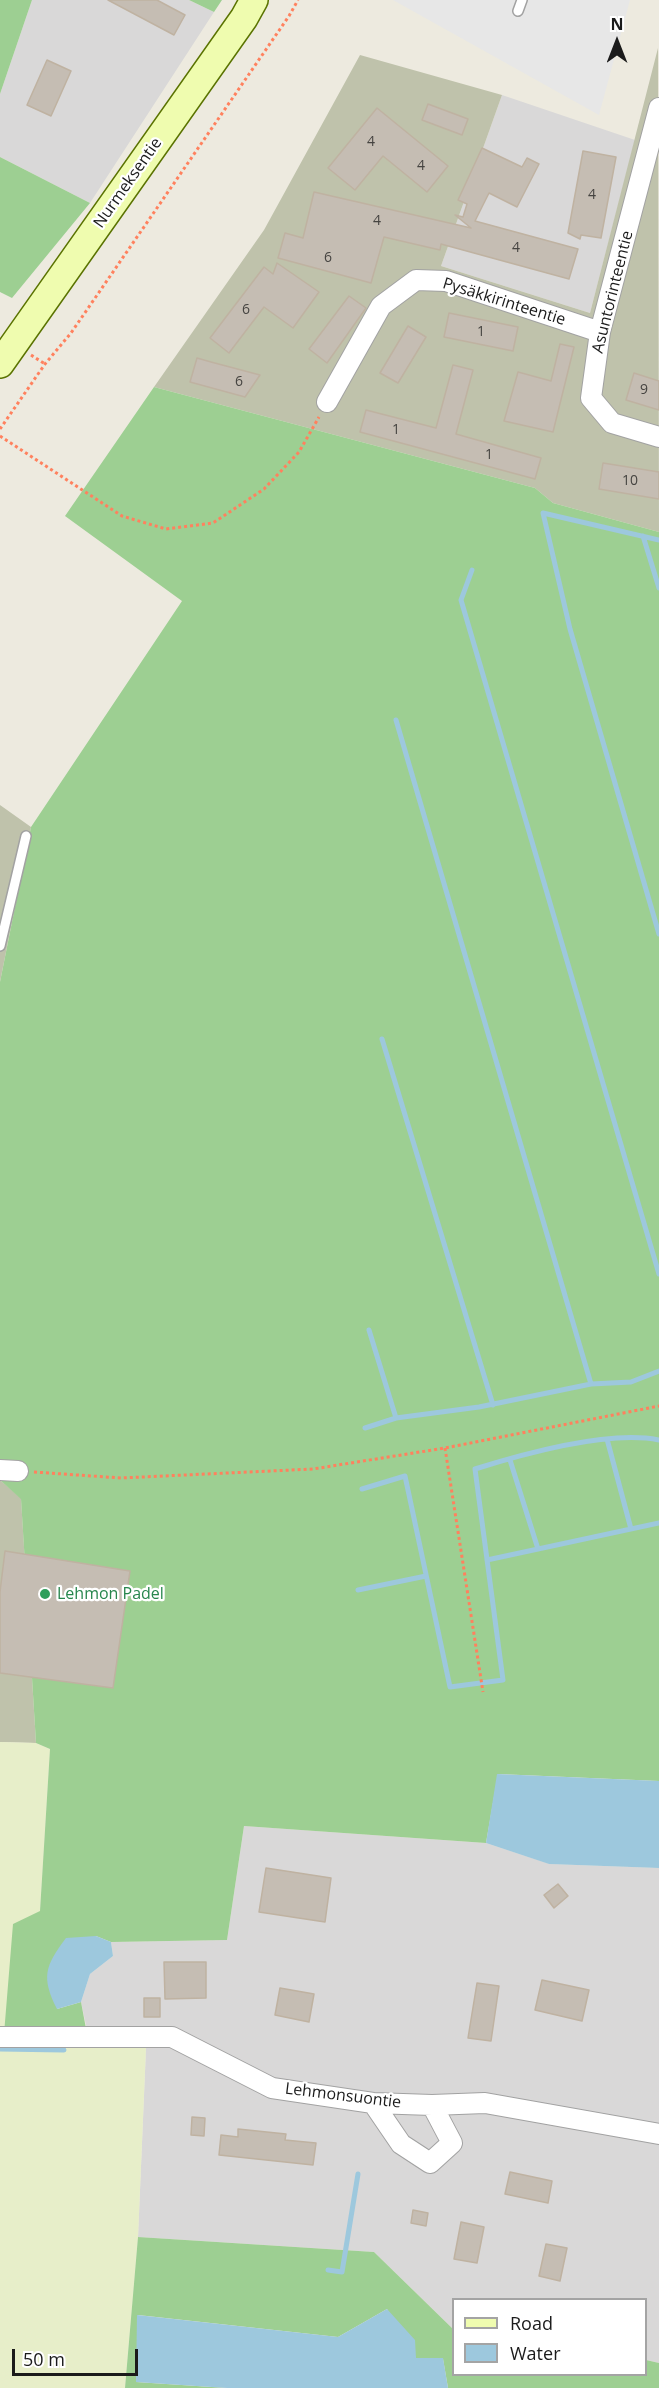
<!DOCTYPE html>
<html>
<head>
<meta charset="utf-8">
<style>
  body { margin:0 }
  #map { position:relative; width:659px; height:2388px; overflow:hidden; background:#edeadf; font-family:"Open Sans",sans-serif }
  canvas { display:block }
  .legend { position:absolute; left:452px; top:2298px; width:195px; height:78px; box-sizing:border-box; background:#fff; border:2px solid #a4a4a4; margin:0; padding:8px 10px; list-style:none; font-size:18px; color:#1b1b1b }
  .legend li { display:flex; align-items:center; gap:12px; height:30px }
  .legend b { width:30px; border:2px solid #a4a4a4 }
  .north { position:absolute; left:587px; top:12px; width:60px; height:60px; -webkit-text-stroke:4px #fff; paint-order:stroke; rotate:0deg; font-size:16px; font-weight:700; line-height:24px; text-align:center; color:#1b1b1b }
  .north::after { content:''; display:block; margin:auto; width:21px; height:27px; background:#1b1b1b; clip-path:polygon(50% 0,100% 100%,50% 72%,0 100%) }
  .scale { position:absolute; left:12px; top:2349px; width:126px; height:27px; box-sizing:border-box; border:3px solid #1b1b1b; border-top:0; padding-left:8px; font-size:18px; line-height:21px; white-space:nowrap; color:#1b1b1b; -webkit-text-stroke:4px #fff; paint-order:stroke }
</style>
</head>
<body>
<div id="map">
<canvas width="659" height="2388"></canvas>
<ul class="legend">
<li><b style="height:8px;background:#effcaf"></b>Road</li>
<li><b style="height:16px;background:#9dc8dd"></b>Water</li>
</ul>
<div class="north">N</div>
<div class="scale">50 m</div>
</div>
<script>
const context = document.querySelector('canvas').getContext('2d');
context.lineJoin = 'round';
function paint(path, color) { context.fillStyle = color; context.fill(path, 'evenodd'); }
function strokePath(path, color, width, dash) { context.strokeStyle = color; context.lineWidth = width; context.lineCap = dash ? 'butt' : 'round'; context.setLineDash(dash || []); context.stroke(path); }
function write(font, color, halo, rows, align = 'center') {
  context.font = font + ' "Open Sans",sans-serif'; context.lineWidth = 4.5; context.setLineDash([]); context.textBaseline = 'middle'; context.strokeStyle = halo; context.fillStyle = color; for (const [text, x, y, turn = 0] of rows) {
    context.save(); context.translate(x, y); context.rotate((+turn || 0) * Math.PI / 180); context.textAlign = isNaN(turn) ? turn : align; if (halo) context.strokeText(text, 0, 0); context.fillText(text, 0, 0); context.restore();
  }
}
const residential = new Path2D(`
  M32,0H189L214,12L90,203L0,157V94Z
  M502,95L635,140L590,313L441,266Z
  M244,1826L486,1843L550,1864L659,1868V2363L646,2360V2300H454L453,2329L374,2252L138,2237L146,2048H91L81,2002L90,1974L113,1956L111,1942L227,1940Z`);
const construction = new Path2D(`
  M658,48L659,532L553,503L535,488L154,387L264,230L360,55L502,95L441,266L590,313Z
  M0,805L31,827L0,982Z
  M0,1480L21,1498L36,1743L0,1742Z`);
const farmland = new Path2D(`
  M0,1742L36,1743L50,1749L40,1911L4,2034H87L91,2048L146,2047L138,2237L125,2388H0Z`);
const forest = new Path2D(`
  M0,0H32L0,94Z
  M189,0H222L214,12Z
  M0,157L90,203L12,298L0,292Z
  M154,387L535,488L553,503L659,532V1781L498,1774L486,1843L244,1826L227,1940L111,1942L96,1936L57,2009L81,2002L87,2034H4L13,1924L40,1911L50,1749L36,1743L21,1499L0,1480V982L31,827L182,601L65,516Z
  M138,2237L374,2252L453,2329L454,2374H646V2360L659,2363V2388H448L443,2359L416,2358L387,2309L338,2337L138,2315L136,2382L227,2388H125Z`);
const parking = new Path2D(`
  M393,0H630L599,115Z`);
const water = new Path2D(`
  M497,1774L659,1781V1868L549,1864L486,1843Z
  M96,1936L111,1942L113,1956L90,1974L81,2002L57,2009C41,1977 45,1966 66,1938Z
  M387,2309L415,2340L416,2358H443L448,2388H227L136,2382L137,2315L338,2337Z`);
const stream = new Path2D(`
  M643,536L659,588
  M659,540L543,513L570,629L659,934
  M472,570L461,600L659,1274
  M396,720L591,1384
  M382,1039L493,1405
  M369,1330L396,1418
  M365,1428L396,1418L479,1407L591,1384L631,1382L659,1371
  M607,1439L631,1529
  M510,1460L538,1549
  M362,1489L405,1476L450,1687L503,1680L475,1469C523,1454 610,1430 659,1440
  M487,1560L659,1523
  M358,1590L426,1576
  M0,2049L64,2050
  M328,2270L342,2272L358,2174`);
const building = new Path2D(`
  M108,0H157L185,15L174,35Z
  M47,60L71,71L51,116L27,105Z
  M428,104L468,119L462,135L422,120Z
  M377,108L448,166L427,192L383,156L355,190L328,168Z
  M482,148L522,167L527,158L539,164L517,207L489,193L475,221L578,249L569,279L441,244L440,250L384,237L371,283L278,258L285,233L303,238L314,192L471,228L455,215L463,217L467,204L458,200Z
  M583,151L616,157L601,238L581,235L580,239L568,233Z
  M277,263L319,292L293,328L264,307L229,353L210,338L264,267L273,274Z
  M349,296L366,308L327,363L309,349Z
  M449,313L518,327L513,351L444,337Z
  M408,326L426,337L398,383L380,373Z
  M560,344L574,347L553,432L504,421L518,372L551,381Z
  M197,358L211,362L260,375L245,397L190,382Z
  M453,365L473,370L456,434L541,458L535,479L360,432L366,410L436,428Z
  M634,373L659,381V410L626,400Z
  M603,463L659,472V499L599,489Z
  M5,1551L130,1571L113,1688L0,1673V1592Z
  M266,1868L331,1878L325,1922L259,1912Z
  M558,1884L568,1896L554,1908L544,1895Z
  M164,1962H206V1998L165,1999Z
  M542,1980L589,1990L582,2021L535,2010Z
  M477,1983L499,1986L491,2041L468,2038Z
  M280,1988L314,1994L309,2022L275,2015Z
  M144,1998H160V2017H144Z
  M192,2117L205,2118L204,2136L191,2135Z
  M238,2129L286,2134L285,2140L316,2143L313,2165L219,2155L221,2135L238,2137Z
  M510,2172L552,2181L548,2203L505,2194Z
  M413,2210L428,2213L426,2226L411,2223Z
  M461,2222L484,2227L477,2263L454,2259Z
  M546,2244L567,2248L560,2281L539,2276Z`);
const path = new Path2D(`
  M31,355L45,364
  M0,429L45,364L71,333L289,16L298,0
  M0,436L122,516L166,529L213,523L264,489L299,452L319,417
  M445,1448L483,1692
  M34,1472L121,1478L313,1469L445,1448L659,1406`);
const lane = new Path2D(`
  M518,11L522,0
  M0,946L26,836`);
const street = new Path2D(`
  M659,108L600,332L591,398L612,423L659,437
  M327,402L381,306L416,280L446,281L600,332
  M0,1470L18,1471
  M0,2037H172L272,2088L373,2103L432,2105L485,2103L659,2134
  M373,2103L401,2144L430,2163L452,2143L432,2105`);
const secondary = new Path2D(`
  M0,364L244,18L254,0`);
const markers = [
  [45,1594,6,"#2e9e5b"]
];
const numberNames = [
  ["4",371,142],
  ["4",421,166],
  ["4",592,195],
  ["4",377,221],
  ["4",516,248],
  ["6",328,258],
  ["6",246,310],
  ["1",481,332],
  ["6",239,382],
  ["9",644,390],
  ["1",396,430],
  ["1",489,455],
  ["10",630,481]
];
const streetNames = [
  ["Nurmeksentie",128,183,-55],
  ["Asuntorinteentie",613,292,-76],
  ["Pysäkkirinteentie",504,302,17],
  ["Lehmonsuontie",343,2096,7]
];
const leisureNames = [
  ["Lehmon Padel",57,1594]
];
paint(residential, '#d9d8d8');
paint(construction, '#bfc2ab');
paint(farmland, '#e7eec9');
paint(forest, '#9dcf92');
paint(parking, '#e7e7e7');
paint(water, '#9dc8dd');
strokePath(stream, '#9dc8dd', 5);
paint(building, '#c5bdb3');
strokePath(building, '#bfb2a1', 1.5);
strokePath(lane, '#a2a2a2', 12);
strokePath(street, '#a2a2a2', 22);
strokePath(secondary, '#5a7300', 30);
strokePath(path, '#ff815e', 3, [3, 3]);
strokePath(lane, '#fff', 9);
strokePath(street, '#fff', 20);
strokePath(secondary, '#effcaf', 27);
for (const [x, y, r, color] of markers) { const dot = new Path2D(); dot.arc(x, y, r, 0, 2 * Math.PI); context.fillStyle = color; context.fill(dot); strokePath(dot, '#fff', 2); }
write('14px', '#464441', null, numberNames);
write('16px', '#1b1b1b', '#fff', streetNames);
write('16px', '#27864d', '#fff', leisureNames, 'left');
</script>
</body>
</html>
